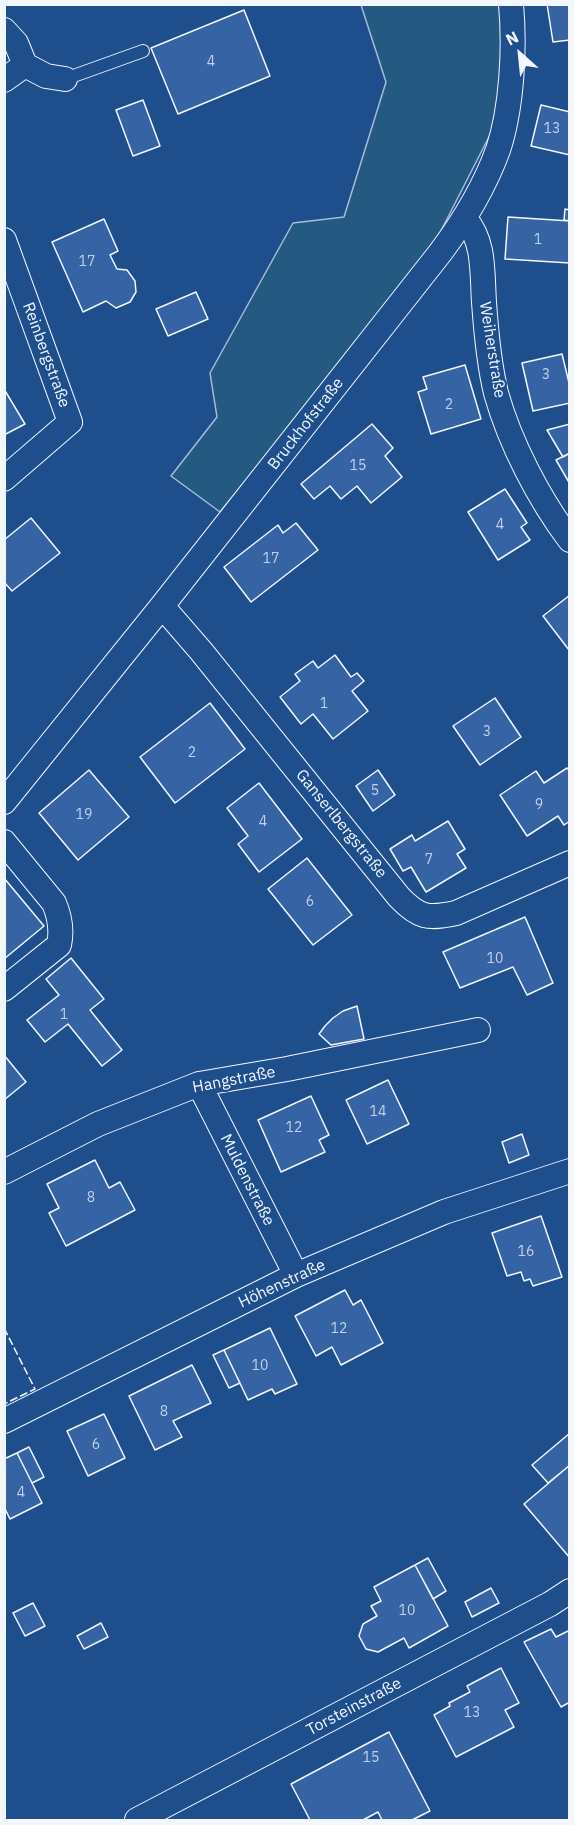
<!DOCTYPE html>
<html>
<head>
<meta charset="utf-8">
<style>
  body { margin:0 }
  #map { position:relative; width:574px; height:1825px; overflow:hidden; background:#1f4e8c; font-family:"IBM Plex Sans",sans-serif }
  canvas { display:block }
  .frame { position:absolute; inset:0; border:6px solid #f2f6ff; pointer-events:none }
  .north { position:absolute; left:490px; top:24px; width:60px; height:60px; -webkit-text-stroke:4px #1f4e8c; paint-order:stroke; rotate:333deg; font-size:16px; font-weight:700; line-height:24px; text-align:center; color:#f2f6ff }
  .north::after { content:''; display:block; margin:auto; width:21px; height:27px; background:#f2f6ff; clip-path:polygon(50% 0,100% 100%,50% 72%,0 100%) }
</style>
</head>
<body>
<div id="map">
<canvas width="574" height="1825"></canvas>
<div class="frame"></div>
<div class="north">N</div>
</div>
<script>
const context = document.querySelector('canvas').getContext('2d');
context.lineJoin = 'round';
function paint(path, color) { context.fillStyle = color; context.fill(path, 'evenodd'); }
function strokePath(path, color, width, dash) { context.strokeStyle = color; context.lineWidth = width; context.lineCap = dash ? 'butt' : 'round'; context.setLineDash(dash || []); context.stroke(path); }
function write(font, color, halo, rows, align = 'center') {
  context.font = font + ' "IBM Plex Sans",sans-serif'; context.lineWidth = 4.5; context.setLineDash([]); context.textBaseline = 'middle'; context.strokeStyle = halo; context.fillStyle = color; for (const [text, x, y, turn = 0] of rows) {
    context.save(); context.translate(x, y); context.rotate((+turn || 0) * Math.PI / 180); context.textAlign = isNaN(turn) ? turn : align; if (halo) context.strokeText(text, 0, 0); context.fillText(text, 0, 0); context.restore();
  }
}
const green = new Path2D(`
  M361,5H499L504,41L496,123L424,264L220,512L171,476L217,417L210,373L293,223L344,217L386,82Z`);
const building = new Path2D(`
  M547,4H570V40L553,42Z
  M244,10L270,76L178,114L151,48Z
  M143,100L160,146L133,156L116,110Z
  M541,105L570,112V155L531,146Z
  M565,209L570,210V221L564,220Z
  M508,217L570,221V263L505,259Z
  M104,219L118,251L110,255L117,269L127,270L135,281L136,292L130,302L116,308L106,301L83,312L52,242Z
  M196,292L208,319L168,336L156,309Z
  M562,354L570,387V403L533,411L522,363Z
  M465,365L481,419L431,434L418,392L427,389L423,377Z
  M4,389L25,424L4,435Z
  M372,424L393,448L385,456L402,477L371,503L357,486L341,499L330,486L314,499L301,484Z
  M570,424V453L563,457L547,430Z
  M570,453V484L556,460Z
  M505,489L527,523L521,527L530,540L498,560L468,512Z
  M31,518L60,553L12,591L4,582V540Z
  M296,523L318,550L251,602L224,567L278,525L283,533Z
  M570,595V649L569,650L543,616Z
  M335,655L351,677L357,673L364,681L352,691L368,711L333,739L313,714L301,724L280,697L300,681L295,674L313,661L318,668Z
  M495,698L521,737L480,765L453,726Z
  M210,703L245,749L175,803L140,757Z
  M567,768L570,771V821L564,825L558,816L527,836L500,795L536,771L544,783Z
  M89,770L129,817L78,860L39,813Z
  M378,770L395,795L373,811L356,786Z
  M259,783L302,839L259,872L238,844L248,836L227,808Z
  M448,821L465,849L457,854L466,868L426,892L411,867L403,871L390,849L412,835L415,841Z
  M307,858L352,915L313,945L268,889Z
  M4,878L44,926L4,959Z
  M525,917L553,983L527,995L513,967L460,988L443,952Z
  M71,958L104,999L90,1010L122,1050L102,1066L68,1024L45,1042L27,1020L59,995L46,979Z
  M357,1006L364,1039L331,1045L319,1034L325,1026L333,1018L343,1011Z
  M4,1055L26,1082L4,1100Z
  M388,1080L409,1124L367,1144L346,1100Z
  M311,1096L329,1135L319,1140L325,1152L281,1172L258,1120Z
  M522,1134L529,1155L509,1163L502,1142Z
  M95,1160L109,1188L120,1182L135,1210L66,1246L49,1213L59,1208L47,1184Z
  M541,1216L562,1277L533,1286L530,1279L524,1281L521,1272L507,1276L492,1233Z
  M345,1290L353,1305L361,1300L383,1343L341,1365L332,1347L316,1356L295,1316Z
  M270,1328L297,1384L275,1394L272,1389L248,1400L224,1350Z
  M224,1350L240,1383L229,1388L213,1355Z
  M192,1365L211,1403L173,1421L182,1437L155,1450L129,1396Z
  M104,1414L125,1458L88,1476L67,1431Z
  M570,1433V1465L548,1483L532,1465Z
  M29,1447L44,1477L32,1483L17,1453Z
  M17,1453L42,1503L10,1519L4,1507V1459Z
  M570,1465V1558L524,1504Z
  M428,1558L446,1591L433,1599L415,1565Z
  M415,1565L448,1626L409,1648L404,1638L378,1652L366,1649L359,1636L363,1624L377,1616L371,1606L381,1601L374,1587Z
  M491,1588L499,1603L472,1617L465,1602Z
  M33,1603L45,1626L25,1636L13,1613Z
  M101,1623L108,1637L84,1649L77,1636Z
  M551,1629L556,1637L570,1630V1702L561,1707L524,1642Z
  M501,1668L519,1703L505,1710L514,1727L456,1757L434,1715L450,1706L449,1703L470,1692L467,1686Z
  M389,1732L430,1811L412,1820H382L378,1812L363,1820H310L291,1784Z`);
const lane = new Path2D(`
  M65,79L143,51`);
const street = new Path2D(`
  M4,30L16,43L25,65L4,80
  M25,65L46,76L65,79
  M465,219C485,241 482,273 484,302C486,331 489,364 496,393C510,443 539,499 570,540
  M4,240L70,422L4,479
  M162,606L201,651L399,897C419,918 428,919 456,913L570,863
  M4,802L162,606L440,253C464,221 484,188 498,150C512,108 515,48 511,4
  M4,842L54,903C60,917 62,931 59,945L4,989
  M199,1084L296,1275
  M4,1172L98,1124L199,1084L287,1069L478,1030
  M4,1421L296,1275L444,1212L570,1171
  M137,1820L550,1604L570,1591`);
const fence = new Path2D(`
  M4,1328L35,1389L4,1404`);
const numberNames = [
  ["4",211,62],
  ["13",552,129],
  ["1",538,240],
  ["17",87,262],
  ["3",546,375],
  ["2",449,405],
  ["15",358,466],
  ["4",500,525],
  ["17",271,559],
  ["1",324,704],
  ["3",487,732],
  ["2",192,753],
  ["5",375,791],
  ["9",539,805],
  ["19",84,815],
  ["4",263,822],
  ["7",429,860],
  ["6",310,902],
  ["10",495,959],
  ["1",64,1015],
  ["14",378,1112],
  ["12",294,1128],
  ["8",91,1198],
  ["16",526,1252],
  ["12",339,1329],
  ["10",260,1366],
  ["8",164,1412],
  ["6",96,1445],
  ["4",21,1493],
  ["10",407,1611],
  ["13",472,1713],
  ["15",371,1758]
];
const streetNames = [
  ["Weiherstraße",492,350,81],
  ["Reinbergstraße",46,355,70],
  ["Bruckhofstraße",306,424,-52],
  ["Ganserlbergstraße",341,824,51],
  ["Hangstraße",234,1080,-11],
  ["Muldenstraße",247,1180,63],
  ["Höhenstraße",282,1284,-25],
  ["Torsteinstraße",354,1707,-28]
];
paint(green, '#245a82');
strokePath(green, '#a8bbd7', 1.5);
paint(building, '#3563a3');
strokePath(building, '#f2f6ff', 1.5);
strokePath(lane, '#f2f6ff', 14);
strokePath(street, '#f2f6ff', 26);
strokePath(lane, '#1f4e8c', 12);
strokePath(street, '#1f4e8c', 24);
strokePath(fence, '#f2f6ff', 1.5, [8, 3]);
write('14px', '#c3d1e8', null, numberNames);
write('16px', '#f2f6ff', '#1f4e8c', streetNames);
</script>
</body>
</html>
